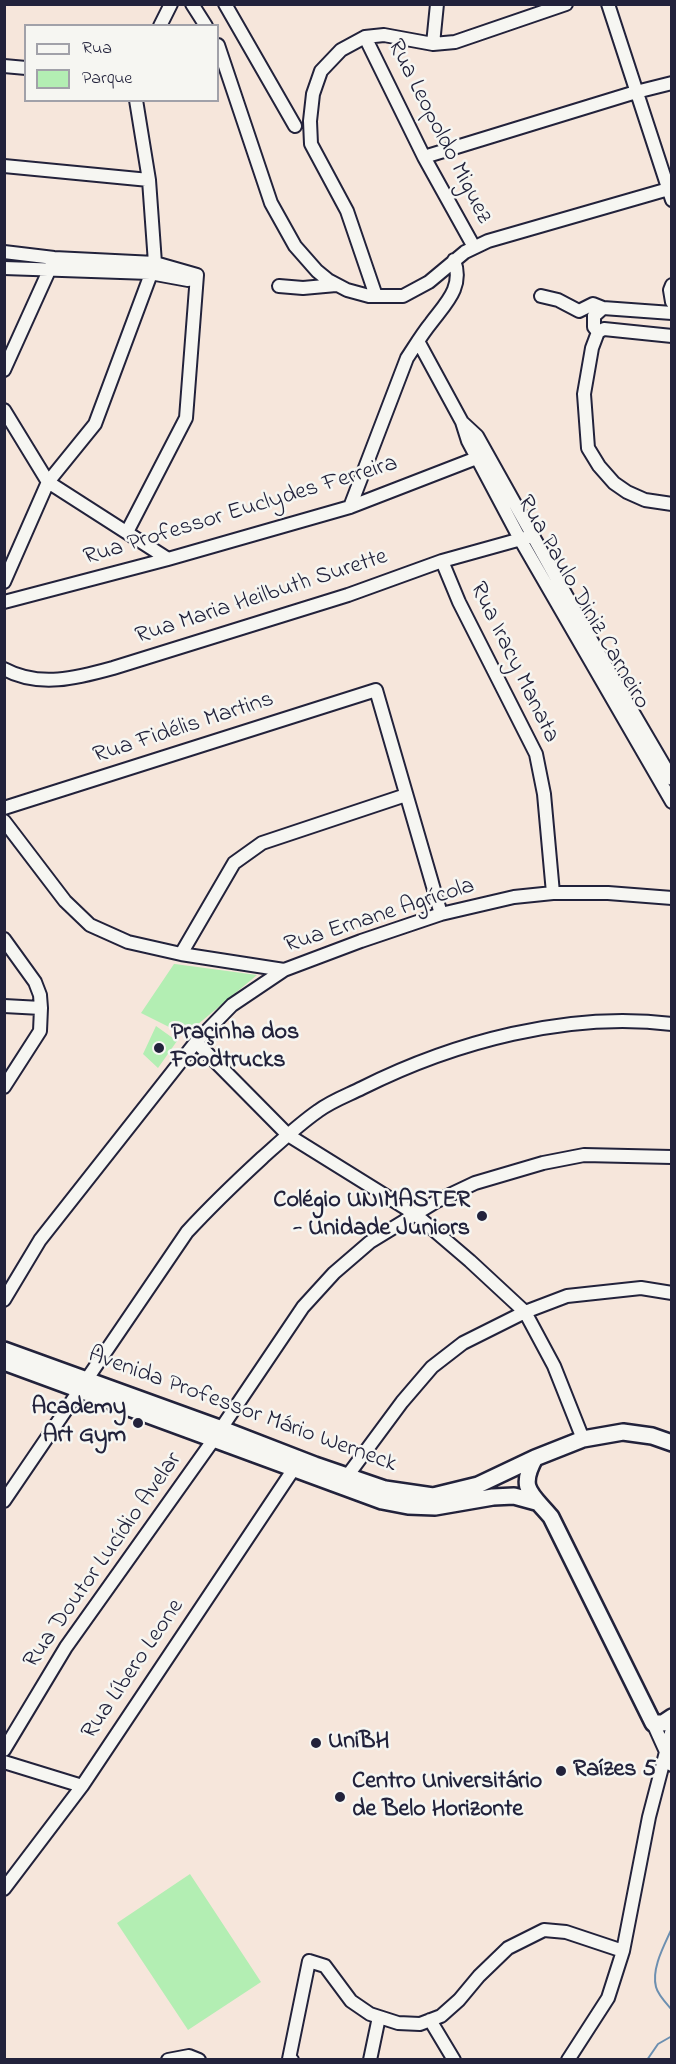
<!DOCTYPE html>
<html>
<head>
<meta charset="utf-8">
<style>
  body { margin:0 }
  #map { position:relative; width:676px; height:2064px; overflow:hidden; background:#f6e6db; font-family:"Indie Flower",sans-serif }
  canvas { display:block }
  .frame { position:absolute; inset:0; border:6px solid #22223b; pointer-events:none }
  .legend { position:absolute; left:24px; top:24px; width:195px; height:78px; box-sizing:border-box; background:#f6f6f2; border:2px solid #a1a1a9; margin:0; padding:8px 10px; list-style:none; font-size:18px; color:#22223b }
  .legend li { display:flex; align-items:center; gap:12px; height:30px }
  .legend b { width:30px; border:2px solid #a1a1a9 }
</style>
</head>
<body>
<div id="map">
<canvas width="676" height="2064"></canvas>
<div class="frame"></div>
<ul class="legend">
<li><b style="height:8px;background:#f6f6f2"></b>Rua</li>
<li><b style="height:16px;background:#b3eeb3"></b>Parque</li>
</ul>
</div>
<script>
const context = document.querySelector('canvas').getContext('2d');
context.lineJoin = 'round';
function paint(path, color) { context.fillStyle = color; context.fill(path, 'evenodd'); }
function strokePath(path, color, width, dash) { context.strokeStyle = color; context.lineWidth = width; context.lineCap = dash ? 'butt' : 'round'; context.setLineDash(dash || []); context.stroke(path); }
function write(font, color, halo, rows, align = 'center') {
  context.font = font + ' "Indie Flower",sans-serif'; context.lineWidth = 5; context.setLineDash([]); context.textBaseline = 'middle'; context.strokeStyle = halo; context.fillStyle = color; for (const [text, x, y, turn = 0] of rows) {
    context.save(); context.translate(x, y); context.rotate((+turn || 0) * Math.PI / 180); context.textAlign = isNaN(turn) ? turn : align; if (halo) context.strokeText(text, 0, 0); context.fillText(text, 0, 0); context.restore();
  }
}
const green = new Path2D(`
  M174,964H175L257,975L185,1035L141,1013Z
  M156,1026L177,1041L158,1068L143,1054Z
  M190,1874L261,1982L188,2030L117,1923Z`);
const stream = new Path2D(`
  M672,1928C665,1944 651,1968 656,1987C658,1995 666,2003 672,2010
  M647,2060L658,2044L672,2036`);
const minor = new Path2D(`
  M192,4L206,26
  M225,4L295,126
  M608,4L672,200
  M160,26L171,4
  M365,37L424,157L474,247
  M433,44L437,4
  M218,45L271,203L295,246L317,271L328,280L347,290L369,296H403L429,282L465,252L488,241L672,188
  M4,66L26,68
  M424,157L636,92L672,83
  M4,166L149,180
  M4,252L54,258L155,263L197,275L186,418L127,532
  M4,268L150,273L188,280
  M672,285L670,290L672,302
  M279,286L303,288L336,285
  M376,296L347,211L311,144L310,121L313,94L321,71L341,50L365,37L384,35L433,44L455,42L566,4
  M541,296L558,300L579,311L593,304L603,308L672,313
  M598,332L594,327V316L603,308
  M672,336L604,329L598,332L592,348L584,394L588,448L599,466L614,483L627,492L645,500L672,504
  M418,341L462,422L468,441L520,539L672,802
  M4,370L52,264
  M4,410L48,482L168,559
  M463,423L477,436L604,663L672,779
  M350,507L407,358C415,346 422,334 431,323C446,303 464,287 454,260
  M442,561L459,602L536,754L544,794L553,893
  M4,582L48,482L95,424L155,263L149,180L136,100
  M4,602L168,559L350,507L487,454
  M4,669C39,688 77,678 113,668L348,595L442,561L532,536
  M4,808L376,690L441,914
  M4,821L65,901L90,925L128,942L181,954L284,970
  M4,939L35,982L40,995L41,1008L40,1031L4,1087
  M181,954L234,863L262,843L406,795
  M4,1006L41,1008
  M196,1042L288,1135L415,1214L470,1261L525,1312L554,1366L583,1439
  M4,1300L40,1240L196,1042L232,1005L284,970L361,941L441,914L514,897L553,893H608L672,898
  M348,1475L402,1402L432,1367L463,1343L525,1312L567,1296L641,1288L672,1293
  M4,1501L187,1232C211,1206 236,1182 262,1158C280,1142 298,1125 318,1111C331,1101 348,1095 362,1088C454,1042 568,1011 672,1024
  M653,1723L672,1765
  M4,1750L66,1647L214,1439L303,1307L334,1273L370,1242L437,1201L475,1183L543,1163L584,1155L672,1157
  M4,1762L82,1786
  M4,1889L82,1786L293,1470
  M430,2020L454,2060
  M168,2060L189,2056L199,2060
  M292,2060L289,2059L309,1961L325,1966L351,2001L370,2014L398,2023L420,2024L441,2016L459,2000L479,1976L508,1948L544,1930L566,1932L623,1951
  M370,2060L379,2017
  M568,2060L608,1998L623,1951L649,1817L672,1729`);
const major = new Path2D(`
  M4,1350L222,1429L315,1465L385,1489L433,1496L478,1485L535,1458L583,1439L623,1432L652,1436L672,1443
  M4,1362L382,1501L408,1506L435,1507L493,1497L514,1496L536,1502
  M535,1458C518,1489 531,1493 551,1517L653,1723H663L672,1717`);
const markers = [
  [159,1048,6,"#22223b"],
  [482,1216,6,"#22223b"],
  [138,1423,6,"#22223b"],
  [316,1743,6,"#22223b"],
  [561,1771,6,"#22223b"],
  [340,1797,6,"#22223b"]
];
const streetNames = [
  ["Rua Leopoldo Miguez",438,132,63],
  ["Rua Professor Euclydes Ferreira",241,512,-17],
  ["Rua Maria Heilbuth Surette",262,598,-18],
  ["Rua Paulo Diniz Carneiro",582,603,60],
  ["Rua Iracy Manata",513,663,64],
  ["Rua Fidélis Martins",184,729,-18],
  ["Rua Ernane Agrícola",380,917,-18],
  ["Avenida Professor Mário Werneck",242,1411,20],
  ["Rua Doutor Lucídio Avelar",104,1561,-55],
  ["Rua Líbero Leone",134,1670,-56]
];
const poiNames = [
  ["Praçinha dos",171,1034],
  ["Foodtrucks",171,1062],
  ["Colégio UNIMASTER",470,1202,"right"],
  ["- Unidade Juniors",470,1230,"right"],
  ["Academy",126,1409,"right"],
  ["Art Gym",126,1437,"right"],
  ["UniBH",328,1743],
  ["Raízes 5",573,1771],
  ["Centro Universitário",352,1783],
  ["de Belo Horizonte",352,1811]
];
paint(green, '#b3eeb3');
strokePath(stream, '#6c8fb0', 2);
strokePath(minor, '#22223b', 16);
strokePath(major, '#22223b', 20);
strokePath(minor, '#f6f6f2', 12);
strokePath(major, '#f6f6f2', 15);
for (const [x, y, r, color] of markers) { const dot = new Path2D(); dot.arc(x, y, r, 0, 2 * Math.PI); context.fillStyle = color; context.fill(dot); strokePath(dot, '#f6f6f2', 2); }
write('24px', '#22223b', '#f6f6f2', streetNames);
write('bold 24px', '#22223b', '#f6f6f2', poiNames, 'left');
</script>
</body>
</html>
